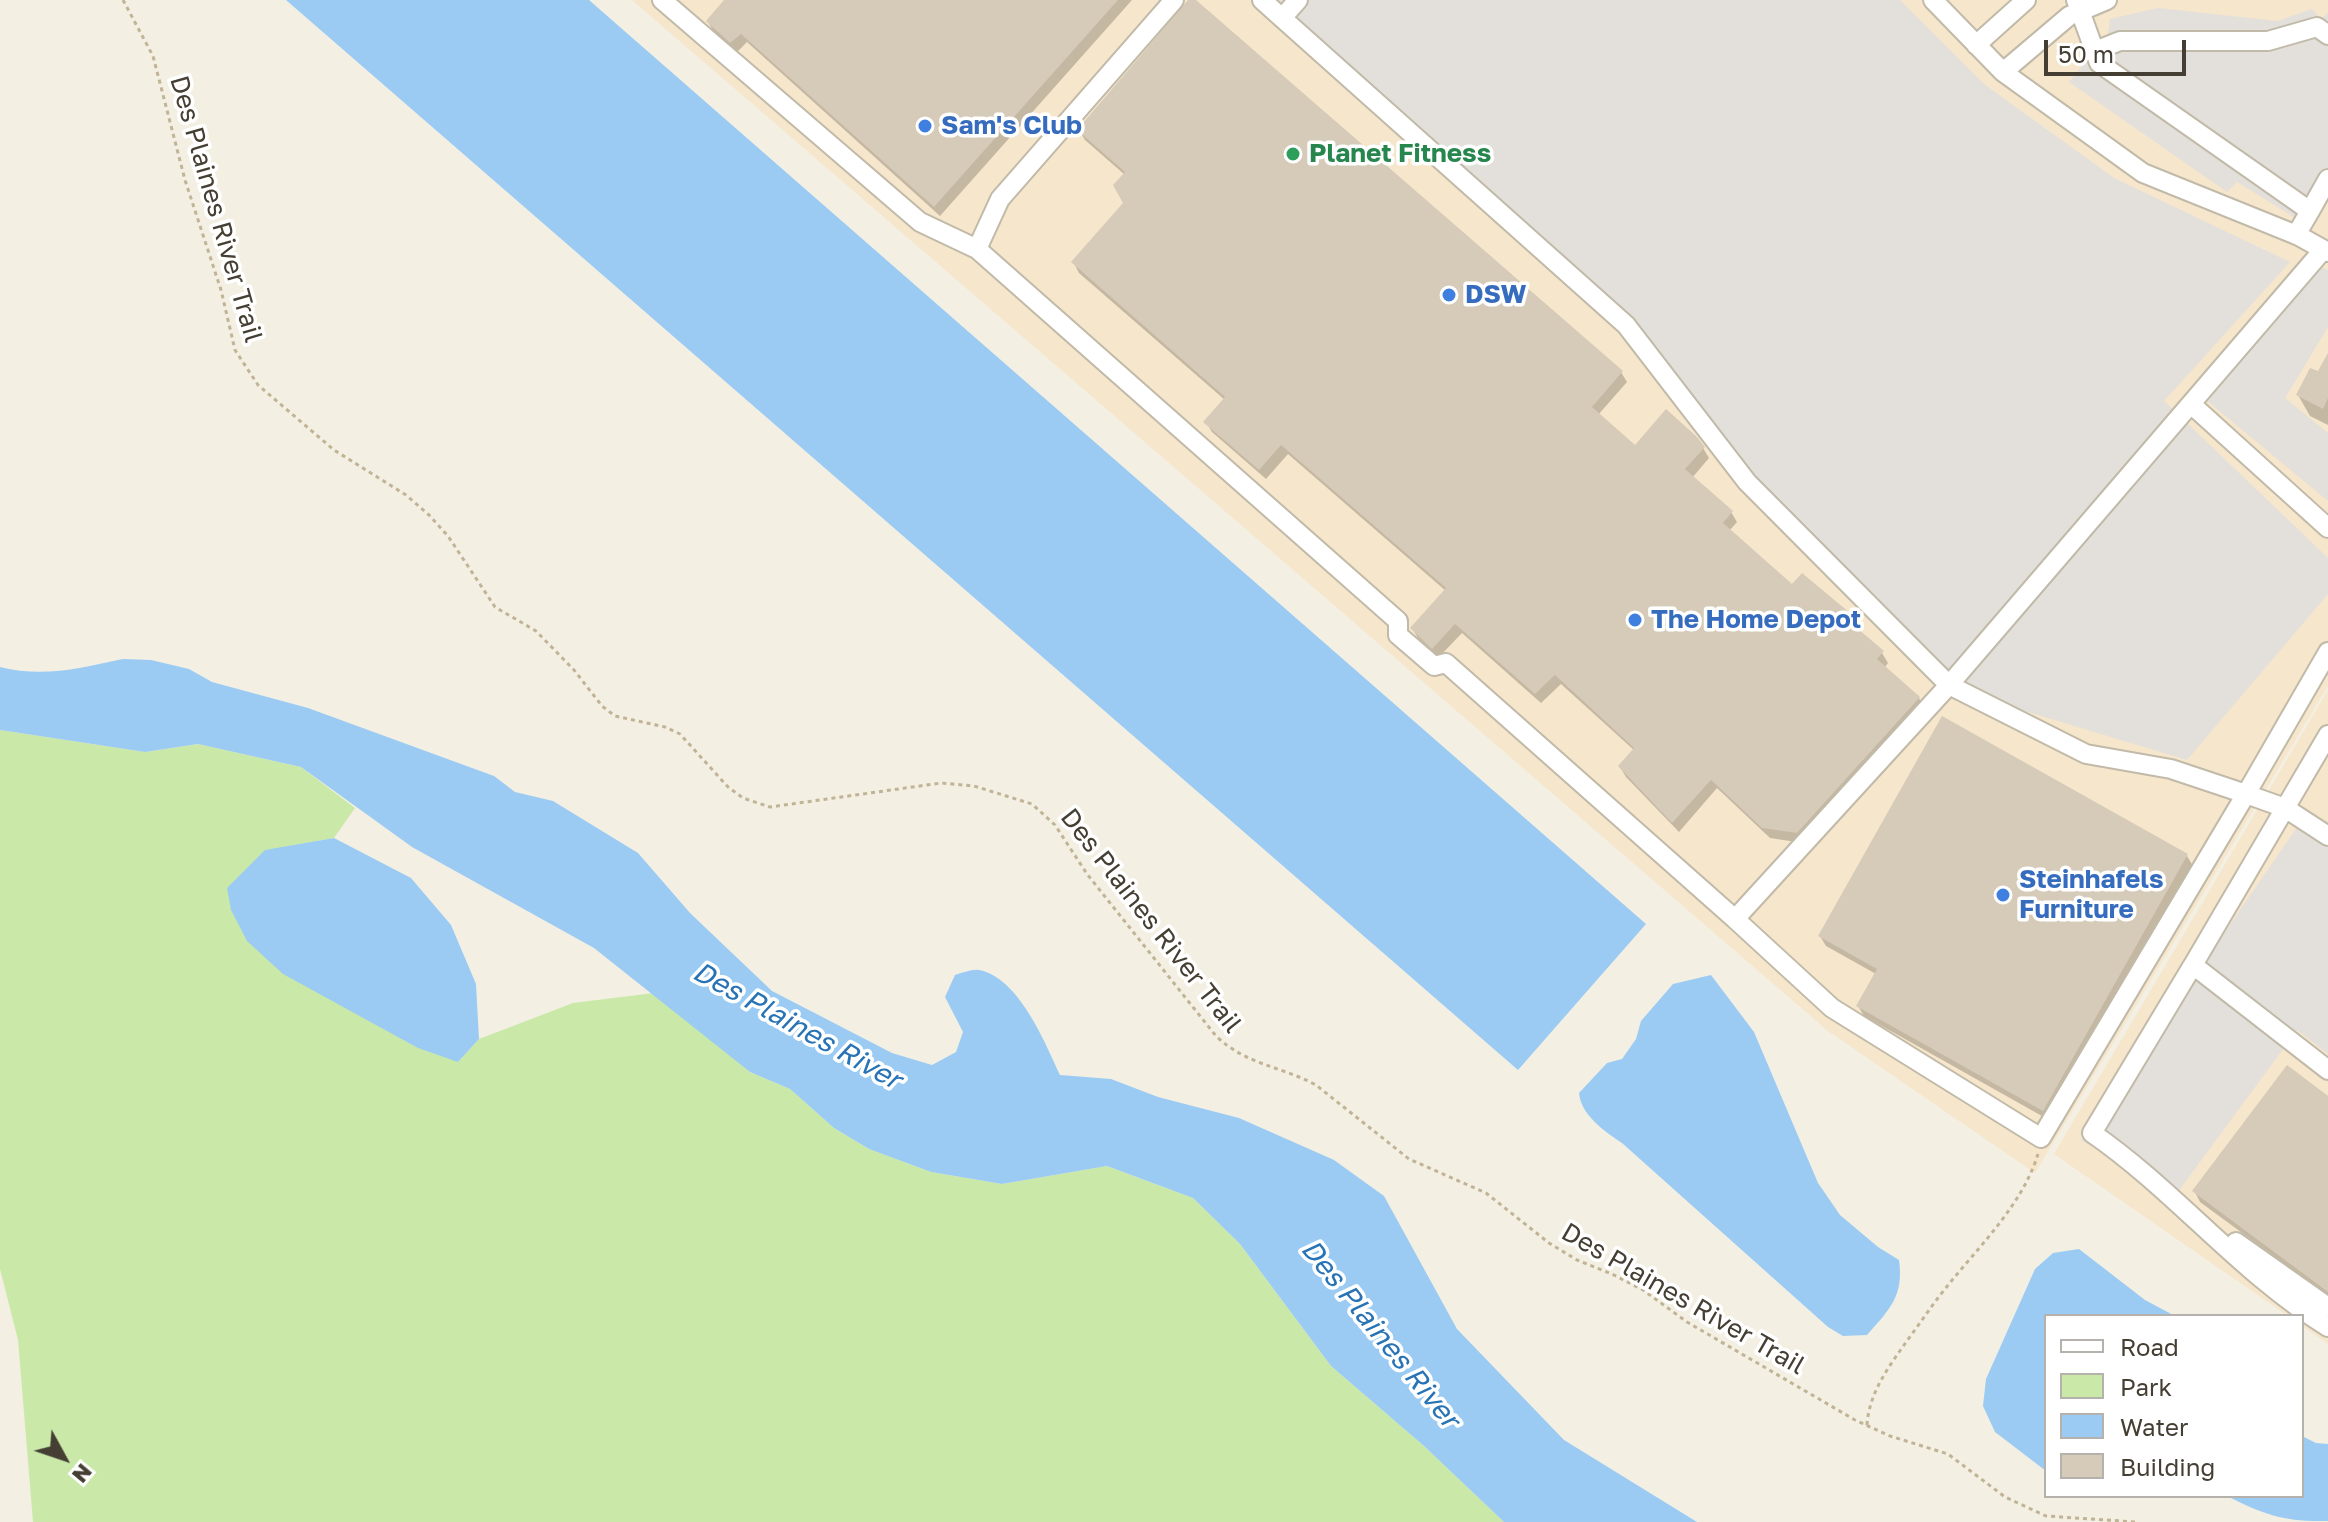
<!DOCTYPE html>
<html>
<head>
<meta charset="utf-8">
<style>
  body { margin:0 }
  #map { position:relative; width:2328px; height:1522px; overflow:hidden; background:#f3efe3; font-family:"Golos Text",sans-serif }
  canvas { display:block }
  .legend { position:absolute; left:2044px; top:1314px; width:260px; height:184px; box-sizing:border-box; background:#fff; border:2px solid #b5b2ad; margin:0; padding:10px 14px; list-style:none; font-size:24px; color:#453f33 }
  .legend li { display:flex; align-items:center; gap:16px; height:40px }
  .legend b { width:40px; border:2px solid #b5b2ad }
  .north { position:absolute; left:24px; top:1418px; width:80px; height:80px; -webkit-text-stroke:6px #fff; paint-order:stroke; rotate:130deg; font-size:22px; font-weight:700; line-height:32px; text-align:center; color:#453f33 }
  .north::after { content:''; display:block; margin:auto; width:28px; height:36px; background:#453f33; clip-path:polygon(50% 0,100% 100%,50% 72%,0 100%) }
  .scale { position:absolute; left:2044px; top:40px; width:142px; height:36px; box-sizing:border-box; border:4px solid #453f33; border-top:0; padding-left:10px; font-size:24px; line-height:28px; white-space:nowrap; color:#453f33; -webkit-text-stroke:6px #fff; paint-order:stroke }
</style>
</head>
<body>
<div id="map">
<canvas width="2328" height="1522"></canvas>
<ul class="legend">
<li><b style="height:10px;background:#fff"></b>Road</li>
<li><b style="height:22px;background:#cae9a9"></b>Park</li>
<li><b style="height:22px;background:#9bcbf3"></b>Water</li>
<li><b style="height:22px;background:#d5cbb8"></b>Building</li>
</ul>
<div class="north">N</div>
<div class="scale">50 m</div>
</div>
<script>
const context = document.querySelector('canvas').getContext('2d');
context.lineJoin = 'round';
function paint(path, color) { context.fillStyle = color; context.fill(path, 'evenodd'); }
function strokePath(path, color, width, dash) { context.strokeStyle = color; context.lineWidth = width; context.lineCap = dash ? 'butt' : 'round'; context.setLineDash(dash || []); context.stroke(path); }
function write(font, color, halo, rows, align = 'center') {
  context.font = font + ' "Golos Text",sans-serif'; context.lineWidth = 7; context.setLineDash([]); context.textBaseline = 'middle'; context.strokeStyle = halo; context.fillStyle = color; for (const [text, x, y, turn = 0] of rows) {
    context.save(); context.translate(x, y); context.rotate((+turn || 0) * Math.PI / 180); context.textAlign = isNaN(turn) ? turn : align; if (halo) context.strokeText(text, 0, 0); context.fillText(text, 0, 0); context.restore();
  }
}
const commercial = new Path2D(`
  M632,0H2328V686L2035,1173L1828,1031Z
  M2328,690V1344L2302,1326V1316H2288L2054,1154Z`);
const green = new Path2D(`
  M0,730L145,752L198,744L301,767L355,808L334,838L265,851L458,1062L479,1039L573,1003L654,993L750,1072L790,1089L834,1128L869,1149L931,1172L1002,1184L1107,1166L1193,1198L1240,1244L1331,1366L1424,1446L1504,1522H33L18,1340L0,1269Z`);
const parking = new Path2D(`
  M1261,0H1900L1984,84L2114,178L2290,262L2164,401L2328,558V594L2187,760L1965,693L1803,538L1641,344Z
  M2158,8L2277,21L2312,9L2321,19L2328,13V196L2310,227L2237,182L2227,192L2069,82L2108,35L2110,19Z
  M2322,267L2328,270V327L2285,398L2328,433V501L2205,399Z
  M2300,823L2328,844V1054L2297,1030L2175,1196L2081,1140Z`);
const water = new Path2D(`
  M286,0H589L1646,924L1518,1070Z
  M123,659L151,660L189,669L212,682L308,708L494,776L515,792L553,801L638,853L690,913L772,991L892,1053L932,1065L956,1052L963,1032L945,997L955,975C962,973 972,969 979,970C1018,977 1045,1042 1060,1075L1111,1079L1158,1097L1239,1118L1334,1160L1384,1196L1457,1329L1564,1440L1697,1522H1504L1424,1446L1331,1366L1240,1244L1193,1198L1107,1166L1002,1184L931,1172L869,1149L834,1128L790,1089L750,1072L594,948L412,847L301,767L198,744L145,752L0,730V667C43,678 81,668 123,659Z
  M334,838L411,878L451,925L476,984L479,1039L458,1062L418,1048L283,974L247,941L231,910L227,888L265,850Z
  M1711,975L1754,1032L1818,1183L1840,1215L1878,1247L1899,1260C1904,1296 1890,1309 1867,1335L1843,1336L1828,1327L1622,1143C1604,1131 1581,1115 1579,1093L1607,1063L1622,1059L1636,1039L1641,1021L1673,984Z
  M2079,1249L2145,1300L2175,1316H2046V1471L1995,1432L1983,1406L1986,1379L2035,1269L2053,1253Z
  M2302,1436L2316,1443L2328,1444V1521C2284,1522 2265,1515 2227,1496H2302Z`);
const shadow = new Path2D(`
  M727,0H1132L940,216L747,42L737,52L714,32L708,22Z
  M1190,0L1621,372L1627,382L1598,415L1636,448H1703L1709,458L1692,478L1731,512L1737,522L1729,531L1792,587L1854,619L1860,629L1858,631L1882,653L1888,663L1884,668L1919,698L1924,708L1803,843L1770,838L1717,788L1679,832L1626,777L1620,767L1635,751L1561,684L1541,703L1462,633L1439,657L1418,638L1412,628L1446,591L1288,454L1266,479L1212,432L1206,422L1225,400L1079,273L1074,263L1125,204V175L1085,140L1079,130Z
  M2328,357V425L2310,416L2298,395L2319,374Z
  M2187,856L2193,866L2049,1120L1864,1016L1858,1006L1876,974L1826,946L1820,936Z
  M2328,1098V1296L2200,1202L2195,1192Z`);
const building = new Path2D(`
  M724,0H1118L934,207L741,34L730,43L706,21Z
  M1188,0H1196L1623,371L1592,407L1635,445L1666,409L1696,436L1705,447L1685,469L1733,511L1723,523L1792,584L1802,573L1856,618L1851,623L1884,651L1877,659L1920,697L1797,833L1762,828L1711,780L1672,823L1618,766L1634,748L1555,675L1535,694L1455,624L1432,649L1410,628L1446,588L1281,445L1259,470L1203,422L1225,397L1071,262L1123,203L1113,185L1125,172L1077,130Z
  M2328,353V398L2323,409L2296,395L2310,368L2318,371Z
  M1942,716L2188,854L2043,1111L1856,1006L1877,969L1818,936Z
  M2287,1065L2328,1096V1292L2192,1191Z`);
const path = new Path2D(`
  M123,0L153,56L185,180L221,290L235,350L258,385L334,450L406,495L429,515L448,536L495,607L536,631L574,670L602,706L615,716L665,727L680,734L728,787L743,798L770,807L941,783L974,786L1032,804L1055,825L1087,874L1216,1036C1246,1065 1281,1066 1316,1085L1409,1159L1486,1193L1549,1243L1577,1260L1612,1274L1643,1290L1687,1322L1855,1420L1890,1436L1948,1454L2005,1497L2046,1516L2136,1522
  M1867,1425C1869,1392 1890,1365 1909,1338C1921,1322 1932,1305 1945,1289C1978,1247 2022,1206 2038,1154`);
const minor = new Path2D(`
  M662,0L920,222L977,249
  M1174,0L1000,199L977,249L1398,621V635L1434,666L1446,663L1735,919
  M1262,0L1282,18
  M1298,0L1282,18L1626,325L1747,482L1949,685L2086,754L2171,769L2246,794L2328,652
  M1933,0L2003,72L2143,173L2299,236L2328,252
  M2076,0L2099,63L2310,211L2296,235
  M1976,45L2026,0
  M2095,51L2120,41H2268L2317,27L2328,35
  M2003,72L2069,16L2107,0
  M2310,211L2328,179
  M2323,250L1949,685L1735,919L1832,1008L2041,1138L2246,794L2285,808L2328,836
  M2191,404L2328,528
  M2328,735L2193,965L2328,1070
  M2193,965L2092,1133C2176,1191 2241,1274 2328,1327
  M2236,1242L2328,1307`);
const markers = [
  [925,126,8,"#3f7fe0"],
  [1293,154,8,"#2e9e5b"],
  [1449,295,8,"#3f7fe0"],
  [1635,620,8,"#3f7fe0"],
  [2003,895,8,"#3f7fe0"]
];
const shopNames = [
  ["Sam's Club",941,126],
  ["DSW",1465,295],
  ["The Home Depot",1651,620],
  ["Steinhafels",2019,880],
  ["Furniture",2019,910]
];
const leisureNames = [
  ["Planet Fitness",1309,154]
];
const streetNames = [
  ["Des Plaines River Trail",216,209,74],
  ["Des Plaines River Trail",1151,921,52],
  ["Des Plaines River Trail",1683,1299,30]
];
const waterNames = [
  ["Des Plaines River",797,1026,29],
  ["Des Plaines River",1380,1334,51]
];
paint(commercial, '#f6e6cc');
paint(green, '#cae9a9');
paint(parking, '#e3e0dc');
paint(water, '#9bcbf3');
paint(shadow, '#0003');
paint(building, '#d5cbb8');
strokePath(minor, '#c1baa8', 22);
strokePath(path, '#c1b496', 3, [4, 4]);
strokePath(minor, '#fff', 18);
for (const [x, y, r, color] of markers) { const dot = new Path2D(); dot.arc(x, y, r, 0, 2 * Math.PI); context.fillStyle = color; context.fill(dot); strokePath(dot, '#fff', 3); }
write('bold 26px', '#366cbe', '#fff', shopNames, 'left');
write('bold 26px', '#27864d', '#fff', leisureNames, 'left');
write('26px', '#453f33', '#fff', streetNames);
write('italic 28px', '#2873b5', '#fff', waterNames);
</script>
</body>
</html>
